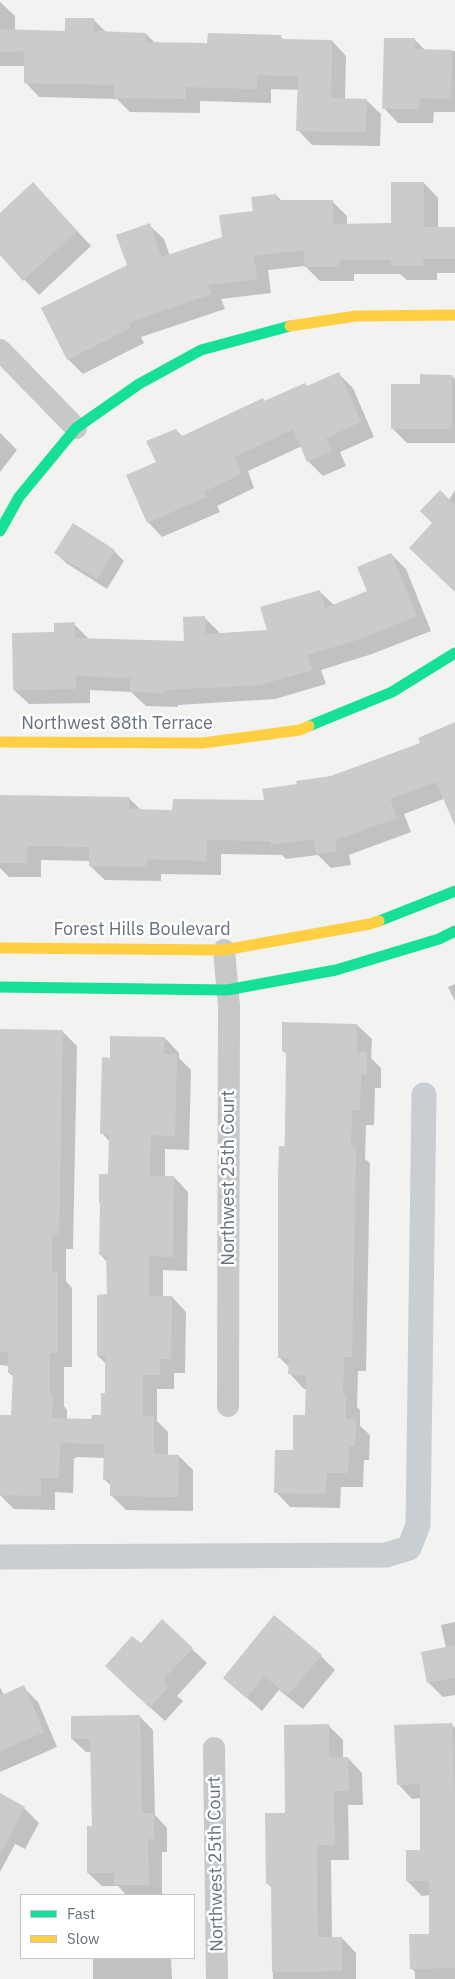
<!DOCTYPE html>
<html>
<head>
<meta charset="utf-8">
<style>
  body { margin:0 }
  #map { position:relative; width:455px; height:1979px; overflow:hidden; background:#f2f2f1; font-family:"IBM Plex Sans",sans-serif }
  canvas { display:block }
  .legend { position:absolute; left:20px; top:1894px; width:175px; height:65px; box-sizing:border-box; background:#fff; border:1px solid #c2c6cb; margin:0; padding:6px 9px; list-style:none; font-size:15px; color:#66717e }
  .legend li { display:flex; align-items:center; gap:10px; height:25px }
  .legend b { width:25px; border:1px solid #c2c6cb }
</style>
</head>
<body>
<div id="map">
<canvas width="455" height="1979"></canvas>
<ul class="legend">
<li><b style="height:6px;background:#16e098"></b>Fast</li>
<li><b style="height:6px;background:#ffcf43"></b>Slow</li>
</ul>
</div>
<script>
const context = document.querySelector('canvas').getContext('2d');
context.lineJoin = 'round';
function paint(path, color) { context.fillStyle = color; context.fill(path, 'evenodd'); }
function strokePath(path, color, width, dash) { context.strokeStyle = color; context.lineWidth = width; context.lineCap = dash ? 'butt' : 'round'; context.setLineDash(dash || []); context.stroke(path); }
function write(font, color, halo, rows, align = 'center') {
  context.font = font + ' "IBM Plex Sans",sans-serif'; context.lineWidth = 5; context.setLineDash([]); context.textBaseline = 'middle'; context.strokeStyle = halo; context.fillStyle = color; for (const [text, x, y, turn = 0] of rows) {
    context.save(); context.translate(x, y); context.rotate((+turn || 0) * Math.PI / 180); context.textAlign = isNaN(turn) ? turn : align; if (halo) context.strokeText(text, 0, 0); context.fillText(text, 0, 0); context.restore();
  }
}
const shadow = new Path2D(`
  M0,2L15,16V31L66,32L94,20L107,33L146,34L156,44L209,45L280,36L284,40L332,41L346,56L345,99L366,100L381,114L380,146L312,145L298,130L299,90L271,89V103L200,101V113L130,112L117,99L39,97L25,82V66H0Z
  M415,40L426,51H455V112H434L433,123H398L384,108Z
  M424,183L438,198V228H455V273H437V280H407L400,274H354V281H320L305,266L268,270L271,293L221,299L225,309L141,337L144,343L83,374L68,359L128,265L149,225L164,239L170,256L223,238L276,195L282,201H332L347,216V225L392,224Z
  M48,199L91,246L39,295L0,254V215Z
  M338,373L353,388L374,437L340,452L346,466L323,476L308,461L302,446L248,471L254,488L217,506L220,512L162,537L148,522L157,463L176,430L183,437L263,399L265,402L307,387Z
  M452,376L455,379V443H407L392,428L422,385Z
  M0,433L17,450L0,472Z
  M455,490V591L434,524Z
  M114,551L124,561L107,589L66,563L56,553Z
  M391,554L406,569L431,631L372,654L321,670L326,684L275,699L178,705V707L146,706L131,692L90,690V703L29,704L14,690L55,634L74,624L89,639L186,643L204,617L219,632V635L268,632L319,591L334,605L369,591Z
  M455,724V807L446,798L404,814L411,832L349,855L351,865L331,868L318,855L286,859L282,855L221,854V875L161,874V881L105,880L90,866V861L41,860V877H9L0,868V796L129,798L142,811H174L265,802L298,785L331,777L421,744Z
  M455,984V1001L448,987Z
  M357,1025L372,1039L371,1058L381,1068V1088H375L374,1125H366L365,1159L370,1163L366,1371H358L357,1407L360,1410V1426L370,1435L369,1460H364L363,1487H341L340,1508L290,1507L276,1492L307,1417V1389H304L290,1374V1368L279,1357L287,1055L283,1051Z
  M0,1030L63,1032L77,1046L73,1249H66V1281L72,1288V1367H64V1406L67,1410V1420L93,1421L102,1417L106,1394V1364L98,1356L108,1295L107,1262L100,1254L109,1176L110,1142L102,1133L111,1059L165,1038L179,1053V1058L191,1070L189,1150L165,1149V1177H174L188,1192L187,1271L163,1270V1297H172L186,1312L185,1373H174V1389H157V1421L168,1432V1456H179L193,1470V1511L126,1510L111,1495V1486L105,1480V1458L77,1457L74,1459L73,1493L55,1492V1510L14,1509L0,1495V1432L13,1416L14,1377L9,1373V1366L0,1365Z
  M162,1621L207,1663L177,1696L183,1701L165,1721L121,1681L141,1645Z
  M455,1622V1695L443,1697L429,1683L423,1653L446,1648L441,1625Z
  M321,1656L335,1670L303,1709L279,1690L262,1711L224,1678Z
  M0,1687L4,1695L23,1687L38,1702L57,1747L0,1772Z
  M140,1717L153,1730L155,1815L167,1828V1852H162V1895H126L118,1886H102L88,1873L93,1827L92,1752H86L72,1739Z
  M451,1724L455,1728V1979H415V1972L411,1968L431,1935L430,1895L422,1896L407,1881L422,1851L421,1798L412,1799L398,1784Z
  M329,1726L343,1740V1758H348L362,1773L363,1805H348L349,1860H331L332,1938H342L356,1953V1979H273L272,1888L267,1883L286,1814Z
  M0,1795L24,1808L39,1823L25,1849L15,1844L0,1872Z
  M93,1958H171L172,1979H93Z`);
const canal = new Path2D(`
  M0,1557L386,1555L409,1548L418,1525L424,1095`);
const building = new Path2D(`
  M65,18H94V31L146,33V42L207,43L208,33L281,35V39L332,40L331,98L367,99L366,132L296,131L298,76L257,75V89L186,87V99L114,98V85L24,83V51L0,52V29L65,31Z
  M384,38H415V49L452,50L451,99L420,98L419,109H382Z
  M33,182L77,231L23,281L0,255V213Z
  M391,182H424V227H455V259H423V266H391V260H340V267H304V250L254,256L257,279L208,285L211,294L128,323L130,328L67,360L41,308L127,265L116,235L150,223L161,257L222,237L219,215L253,211L251,197L276,194L277,200H333V224L391,223Z
  M339,372L361,422L326,438L332,451L307,462L293,429L235,457L241,474L204,492L206,497L147,523L126,475L156,462L146,441L176,429L180,437L263,398L264,401L305,383L307,386Z
  M420,374L452,375V429H391V384H420Z
  M440,490L455,505V592L409,548L432,523L420,511Z
  M73,523L115,550L97,579L54,553Z
  M391,553L417,616L357,640L308,655L312,670L260,685L164,690L163,693L130,692V678L76,676V689L13,690L12,633L54,632V623L75,622V638L184,641L183,617L205,616L206,634L267,630L260,607L320,590L325,608L367,591L357,567Z
  M455,722V826L436,782L390,799L397,818L335,840L337,851L316,854L313,839L271,845L270,841L207,840V861L147,859V867L89,866V847L27,846V863H0V795L129,797V809L172,810L173,799L264,800L262,789L297,784L296,781L331,776L420,743L418,738Z
  M282,1022L357,1024V1052H367V1074H361L360,1110H352L351,1147L356,1148L352,1357H344L343,1394H346V1419H356L355,1446H349L348,1473H327L326,1494L274,1493L275,1450H293V1415H305L306,1375L288,1374L289,1358H278V1174L279,1146H285L286,1051H282Z
  M0,1029L63,1030L59,1235H52V1272H58V1353H50V1394H53L52,1418L91,1419L92,1415H101V1393H105V1356H97V1295L107,1294L106,1255H99L100,1203H99V1174H108L109,1134H100L102,1057L110,1058V1036L165,1037L164,1054H177L175,1136L151,1135L150,1176H174L173,1257L149,1256V1296H172L171,1359H160V1375H143V1416H154V1454L179,1455L178,1497L110,1496V1480H103L104,1444L62,1443L60,1445L59,1478H41V1496L0,1495V1415H11L13,1373H8V1352H0Z
  M274,1615L322,1655L288,1695L264,1676L246,1698L223,1678Z
  M162,1619L193,1648L163,1680L169,1686L150,1708L105,1666L132,1636L141,1643Z
  M455,1645V1678L427,1683L421,1652Z
  M24,1685L44,1732L0,1751V1696Z
  M140,1715L142,1813H154V1839H148L149,1885H114V1873H87V1826H92L90,1739H71V1716Z
  M452,1723L455,1800V1968L410,1969L409,1934H429V1881H406V1850H420V1784L397,1785L394,1725Z
  M329,1724V1757H348L349,1791H334L335,1845H317L318,1937H342V1971L272,1972L271,1884H266L265,1813H285L284,1725Z
  M0,1793L25,1807L0,1854Z`);
const street = new Path2D(`
  M0,350L76,428
  M224,950L229,1006L228,1406
  M214,1748L217,1979`);
const fast = new Path2D(`
  M0,531L19,497L76,428L139,384L201,350L290,326
  M309,726L392,692L455,653
  M379,921L455,891
  M0,987L227,990L336,970L439,939L455,931`);
const slow = new Path2D(`
  M290,326L356,316L455,315
  M0,742L203,743L300,730L309,726
  M0,948L224,950L370,924L379,921`);
const streetNames = [
  ["Northwest 88th Terrace",117,724],
  ["Forest Hills Boulevard",142,930],
  ["Northwest 25th Court",229,1178,-90],
  ["Northwest 25th Court",216,1864,-91]
];
paint(shadow, '#0003');
strokePath(canal, '#c8ced2', 25);
paint(building, '#cacbcb');
strokePath(street, '#c7c8c9', 22);
strokePath(fast, '#16e098', 11);
strokePath(slow, '#ffcf43', 11);
write('18px', '#66717e', '#fff', streetNames);
</script>
</body>
</html>
